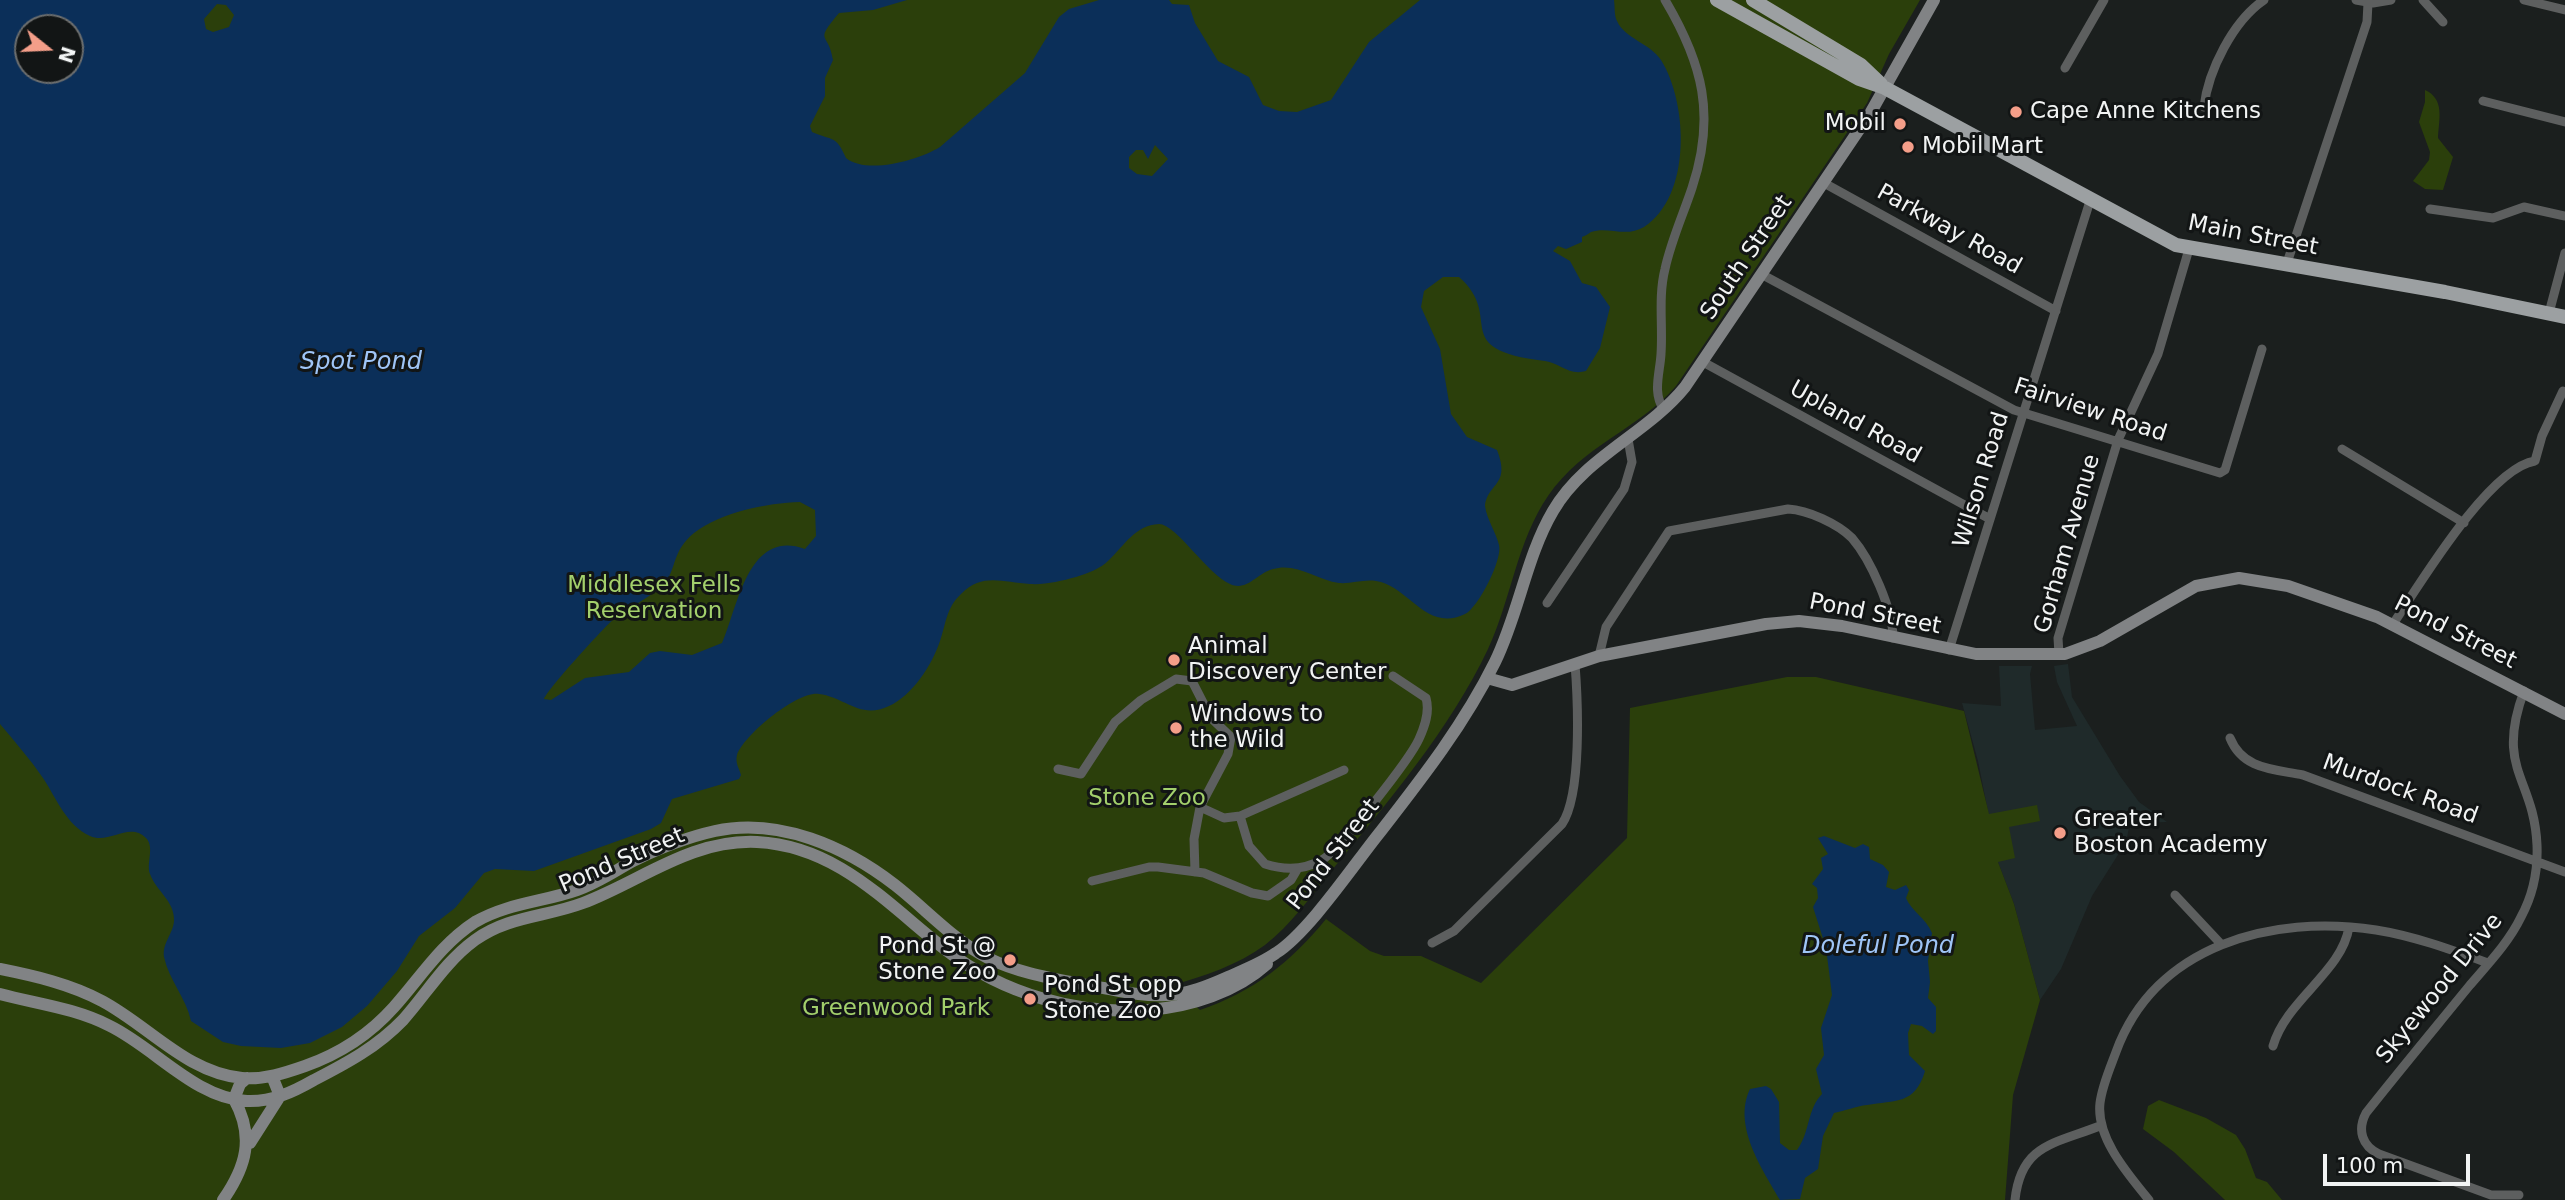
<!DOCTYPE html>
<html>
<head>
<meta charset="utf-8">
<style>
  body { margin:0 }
  #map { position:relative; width:2565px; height:1200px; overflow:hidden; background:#1b1f1e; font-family:"DejaVu Sans",sans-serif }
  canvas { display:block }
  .north { position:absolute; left:14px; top:14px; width:70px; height:70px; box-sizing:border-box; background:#121515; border:2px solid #6c6e6e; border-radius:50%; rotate:108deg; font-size:19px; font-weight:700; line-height:28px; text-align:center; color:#f2f4f4 }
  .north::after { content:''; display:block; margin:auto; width:24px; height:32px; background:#f49e89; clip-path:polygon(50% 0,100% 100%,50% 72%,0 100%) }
  .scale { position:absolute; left:2323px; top:1154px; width:147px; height:32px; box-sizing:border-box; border:4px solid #f2f4f4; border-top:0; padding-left:9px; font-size:21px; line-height:24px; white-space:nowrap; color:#f2f4f4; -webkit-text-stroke:5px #121515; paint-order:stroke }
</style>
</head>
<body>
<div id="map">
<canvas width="2565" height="1200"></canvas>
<div class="north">N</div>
<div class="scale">100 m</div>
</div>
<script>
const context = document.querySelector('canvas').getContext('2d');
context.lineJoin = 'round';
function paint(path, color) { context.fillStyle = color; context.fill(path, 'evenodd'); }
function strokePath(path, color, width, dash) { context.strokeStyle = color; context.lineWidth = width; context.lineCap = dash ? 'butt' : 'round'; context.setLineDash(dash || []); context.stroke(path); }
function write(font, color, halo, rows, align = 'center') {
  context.font = font + ' "DejaVu Sans",sans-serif'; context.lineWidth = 6; context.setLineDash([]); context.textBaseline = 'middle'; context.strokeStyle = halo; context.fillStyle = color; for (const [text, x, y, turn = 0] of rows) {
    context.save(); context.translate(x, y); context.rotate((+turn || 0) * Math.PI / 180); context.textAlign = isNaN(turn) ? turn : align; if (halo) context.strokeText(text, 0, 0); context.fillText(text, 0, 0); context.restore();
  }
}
const built = new Path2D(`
  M2068,664L2072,697L2120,776L2139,802L2167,822L2130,823L2126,842L2092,896L2061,969L2040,1000L2014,904L1998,862L1978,761L1962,703L2001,706L1999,666H2032L2030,674L2035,730L2077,726L2057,682L2054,666Z`);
const green = new Path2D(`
  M0,0H1920L1889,54L1867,103L1676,386C1639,429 1583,445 1548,496C1517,541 1511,600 1488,649C1450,729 1388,802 1332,870C1311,896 1291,925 1265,945C1238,965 1204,976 1173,985L1200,1010C1253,992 1291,962 1326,919L1370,951L1384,956H1421L1481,983L1627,838L1630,708L1787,677H1816L1964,711L1989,814L2037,805L2040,821L2009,827L2015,858L1998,862L2014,904L2040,1000L2013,1095L2005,1200H0ZM28,28H70V70H28Z
  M2425,90C2445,99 2439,119 2438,138L2453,157L2443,190L2425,189L2413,181L2429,160L2430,152L2419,122L2425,102Z
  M2159,1100L2206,1118L2236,1135L2245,1149L2256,1178L2267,1182L2282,1200H2225L2174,1152L2143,1129L2148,1106Z`);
const water = new Path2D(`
  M0,0H907L873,10L839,13C813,44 829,31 833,60L825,78V96L810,126L812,132C833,141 836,135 846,158C867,175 919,160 940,147L1025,73L1059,17L1069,9L1099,0H1169L1172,4L1189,5L1195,23L1218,61L1249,77L1263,105L1279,111L1297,112L1331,100L1369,42L1420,0H1614C1615,7 1614,15 1617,21C1625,39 1650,43 1661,60C1688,103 1692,196 1644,227C1626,238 1608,226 1591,232C1588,234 1585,236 1582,237V242L1566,249L1558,246L1553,251L1570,261L1582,283L1596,287L1610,307L1600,348L1586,371C1569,376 1560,363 1545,361C1446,349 1506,318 1459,277H1443L1424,291L1421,307L1440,349L1451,414L1467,437L1497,450C1511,486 1488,482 1485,506C1487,520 1496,532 1499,545C1503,559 1478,608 1465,614C1426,633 1409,586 1376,581C1364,579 1351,584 1339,583C1317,580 1296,562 1273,569C1257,573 1247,592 1230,584C1208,575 1176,524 1159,524C1135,525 1124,546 1109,560C1100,569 1088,573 1076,577C1061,581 1045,585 1030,584C1003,583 983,572 961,594C946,608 946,624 940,641C932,665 912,696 889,706C860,720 845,697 819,694C797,691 744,735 737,755C735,763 739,768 741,775L739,779L672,799L661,823L651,829L534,871L495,869L484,873L455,908L419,936L397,971L367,1006L342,1027L310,1043L281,1048L241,1046L223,1042L191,1021C186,998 169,980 164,957C162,943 173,934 174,921C175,901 156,891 150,874C146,863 155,847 146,838C129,821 109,845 90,836C66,825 57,799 43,778C30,759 15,742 0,724ZM217,4L226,5L234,15L229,27L213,32L206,29L204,19ZM70,28V70H28V28ZM1155,145L1168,159L1152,176L1137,174L1129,168V157L1136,150H1143L1148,159ZM800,502L815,510L816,536L805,549C748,528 738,607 722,643L692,655L660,651L650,653L629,672L585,678L551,700L544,699C547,690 604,627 614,619C625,610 657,593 665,583C677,567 672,551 694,533C721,512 767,503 800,502Z
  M1824,836L1855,848L1863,844L1869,847L1870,859L1883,865L1889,872L1886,887L1895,890L1906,885L1909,890L1906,898C1911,911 1926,918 1932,933L1928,961L1930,982L1928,998L1936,1007V1031L1933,1034L1922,1026L1911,1024L1908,1033L1909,1055L1925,1071C1915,1105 1895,1100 1867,1105C1856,1106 1845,1111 1834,1113L1823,1136L1818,1169L1805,1178L1800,1199L1780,1200C1763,1170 1732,1126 1750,1089L1766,1086L1771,1089L1779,1102L1780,1143L1789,1150H1797C1810,1133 1807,1109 1822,1094L1816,1069L1824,1055L1821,1028L1832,995L1826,948L1813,907L1818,898L1817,888L1812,884L1823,869L1821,858L1828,854L1818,838Z`);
const street = new Path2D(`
  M2356,0L2373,3L2391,0
  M2423,0L2443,22
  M2524,0L2565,10
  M2065,68L2104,0
  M2483,101L2565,122
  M2204,107C2208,71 2233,21 2264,0
  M1824,183L2056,311
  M2430,209L2493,218L2524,207L2565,216
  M2286,266L2367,22L2368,3
  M1761,274L2014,410L2220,473L2225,470L2262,349
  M2549,313L2565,253
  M1703,362L1990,519
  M1664,410C1652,393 1660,373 1661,354C1663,325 1658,297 1665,269C1671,241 1683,215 1692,188C1716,116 1703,64 1665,0
  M2342,449L2464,523
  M1547,603L1624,489L1632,462L1628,439
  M2393,624C2420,584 2489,468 2535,461L2542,436L2563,391
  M1949,650L2090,201
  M2059,654L2058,638L2118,440L2158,354L2189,249
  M1599,656L1606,627L1669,531L1788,509C1808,510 1838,524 1852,538C1871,560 1893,610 1893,638
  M2230,738C2243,770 2274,769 2303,775L2565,872
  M1058,769L1081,774L1115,722L1141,700L1176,679L1192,681L1211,718L1231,737L1228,754L1200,807L1224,818L1240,816L1249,846L1265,864C1284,870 1304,870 1322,860C1339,850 1410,759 1419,739C1425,726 1430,712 1426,698L1393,676
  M1240,816L1344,770
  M1195,872L1194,839L1200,807
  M1092,881L1149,867H1158L1204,873L1252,893L1268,896L1291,880L1298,868
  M2175,895L2220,943
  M1432,943L1454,931L1562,824C1582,794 1578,702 1575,664
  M2273,1046C2286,1000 2342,972 2349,927
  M2519,1195H2491L2379,1154C2362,1146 2357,1130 2366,1113C2400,1070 2435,1028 2470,985C2488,964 2509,942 2521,917C2533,895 2538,870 2537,845C2534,777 2495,770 2524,691
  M2015,1200C2021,1143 2056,1144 2102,1125
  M2149,1200C2128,1174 2096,1138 2100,1103C2102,1086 2110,1068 2116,1052C2155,945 2272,914 2376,930C2414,936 2452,950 2488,963`);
const secondary = new Path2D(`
  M1487,678L1512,685L1599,656L1766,624L1799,621L1842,626L1976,654H2065L2100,641L2196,586L2239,578L2288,586L2377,617L2565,714
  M0,969C35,976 70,984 102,1001C149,1026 187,1073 242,1078C264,1080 285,1073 305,1066C339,1054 370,1034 394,1007C420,978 441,944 475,922C508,903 543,902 577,890C598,883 616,870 635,860C660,848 688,837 715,831C779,817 846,847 895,885C927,910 952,939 988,958C1020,974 1057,979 1092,986C1117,990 1141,997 1167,995C1188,994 1208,986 1228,977C1244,970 1262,963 1276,953C1309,932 1355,863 1381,831C1423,777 1465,723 1495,662C1519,613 1526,557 1553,511C1584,457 1647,434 1685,387L1871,112L1934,0
  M0,994C37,1004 75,1008 110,1026C155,1048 195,1098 247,1101C272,1102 293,1092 314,1080C347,1063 377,1047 403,1020C427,993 445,962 475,940C508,916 546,917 583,903C641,881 691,839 757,842C838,846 888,905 946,950C1003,994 1077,1015 1148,1010C1190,1007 1236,992 1267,964
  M250,1143L280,1096L272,1076
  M223,1200C246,1167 255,1137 234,1099L240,1084L247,1078`);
const primary = new Path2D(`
  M1717,0L1859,79L1885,88L2176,245L2445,292L2565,317
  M1753,0L1861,65L1881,84`);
const markers = [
  [2016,112,7,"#f49e89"],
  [1900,124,7,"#f49e89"],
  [1908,147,7,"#f49e89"],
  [1174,660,7,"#f49e89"],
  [1176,728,7,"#f49e89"],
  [2060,833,7,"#f49e89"],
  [1010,960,7,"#f49e89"],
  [1030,999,7,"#f49e89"]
];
const poiNames = [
  ["Cape Anne Kitchens",2030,112],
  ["Mobil",1886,124,"right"],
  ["Mobil Mart",1922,147],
  ["Animal",1188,647],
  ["Discovery Center",1188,673],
  ["Windows to",1190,715],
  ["the Wild",1190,741],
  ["Greater",2074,820],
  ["Boston Academy",2074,846],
  ["Pond St @",996,947,"right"],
  ["Stone Zoo",996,973,"right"],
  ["Pond St opp",1044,986],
  ["Stone Zoo",1044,1012]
];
const streetNames = [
  ["Parkway Road",1949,230,29],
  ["Main Street",2253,236,11],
  ["South Street",1747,258,-56],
  ["Fairview Road",2090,411,18],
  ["Upland Road",1855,423,29],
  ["Wilson Road",1982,480,-73],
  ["Gorham Avenue",2068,544,-74],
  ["Pond Street",1875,615,11],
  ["Pond Street",2455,633,27],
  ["Murdock Road",2400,790,20],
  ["Pond Street",1334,855,-52],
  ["Pond Street",622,861,-23],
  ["Skyewood Drive",2440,989,-51]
];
const parkNames = [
  ["Middlesex Fells",654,586],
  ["Reservation",654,612],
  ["Stone Zoo",1147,799],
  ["Greenwood Park",896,1009]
];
const waterNames = [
  ["Spot Pond",361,363],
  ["Doleful Pond",1878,947]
];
paint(built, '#1f2a2a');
paint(green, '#2b3f0b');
paint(water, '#0b2f59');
strokePath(street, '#5d5f5f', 9);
strokePath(secondary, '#818385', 12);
strokePath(primary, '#9ca0a2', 14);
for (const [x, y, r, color] of markers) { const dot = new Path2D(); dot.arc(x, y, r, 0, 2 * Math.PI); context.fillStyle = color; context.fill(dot); strokePath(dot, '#121515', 2.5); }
write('23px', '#f2f4f4', '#121515', poiNames, 'left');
write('23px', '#f2f4f4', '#121515', streetNames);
write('23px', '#a3d06c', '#121515', parkNames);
write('italic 24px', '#9fc5f7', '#121515', waterNames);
</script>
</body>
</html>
